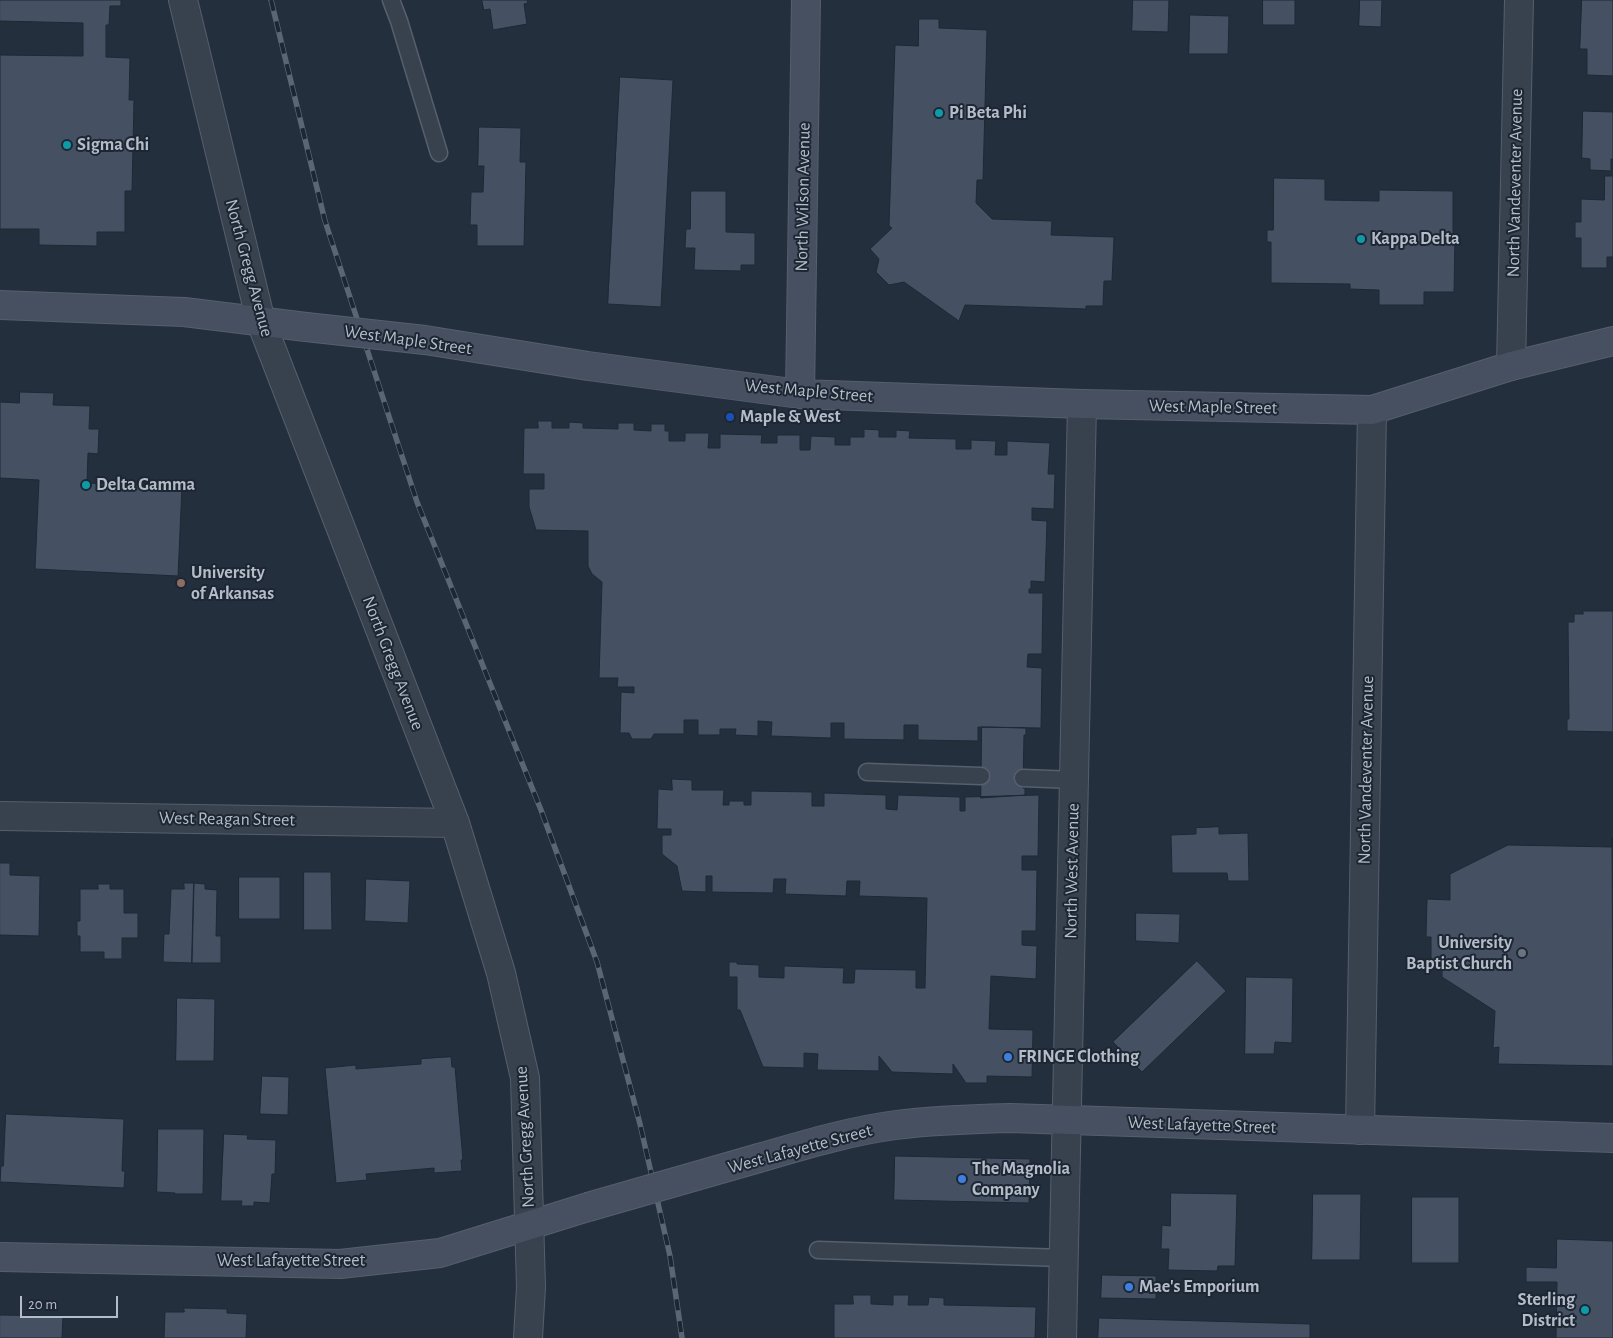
<!DOCTYPE html>
<html>
<head>
<meta charset="utf-8">
<style>
  body { margin:0 }
  #map { position:relative; width:1613px; height:1338px; overflow:hidden; background:#242f3e; font-family:"Alegreya Sans",sans-serif }
  canvas { display:block }
  .scale { position:absolute; left:20px; top:1296px; width:98px; height:22px; box-sizing:border-box; border:2px solid #b4bcc9; border-top:0; padding-left:6px; font-size:15px; line-height:18px; white-space:nowrap; color:#b4bcc9; -webkit-text-stroke:4px #1d2633; paint-order:stroke }
</style>
</head>
<body>
<div id="map">
<canvas width="1613" height="1338"></canvas>
<div class="scale">20 m</div>
</div>
<script>
const context = document.querySelector('canvas').getContext('2d');
context.lineJoin = 'round';
function paint(path, color) { context.fillStyle = color; context.fill(path, 'evenodd'); }
function strokePath(path, color, width, dash) { context.strokeStyle = color; context.lineWidth = width; context.lineCap = dash ? 'butt' : 'round'; context.setLineDash(dash || []); context.stroke(path); }
function write(font, color, halo, rows, align = 'center') {
  context.font = font + ' "Alegreya Sans",sans-serif'; context.lineWidth = 4; context.setLineDash([]); context.textBaseline = 'middle'; context.strokeStyle = halo; context.fillStyle = color; for (const [text, x, y, turn = 0] of rows) {
    context.save(); context.translate(x, y); context.rotate((+turn || 0) * Math.PI / 180); context.textAlign = isNaN(turn) ? turn : align; if (halo) context.strokeText(text, 0, 0); context.fillText(text, 0, 0); context.restore();
  }
}
const building = new Path2D(`
  M0,0H121V6H110L109,25H106V57L130,58L129,100H134L132,191H125V232H97V246L39,245V229H0V55L83,56V23L0,21Z
  M482,0H527L528,3L524,4L527,24L493,30L490,9L484,10Z
  M1133,0H1169L1168,32L1132,31Z
  M1263,0H1295V25H1263Z
  M1360,0H1382L1381,27L1359,26Z
  M1582,0H1613V76L1587,75V49H1580Z
  M1190,15L1229,16L1228,54H1189Z
  M919,19H939V28L987,30L983,180H977L976,203L992,219L1052,221L1051,235L1114,237L1112,281H1104L1103,306H1086V309L965,305L959,321L904,282L889,285L876,272L879,259L870,249L892,228L889,226L895,45L918,46Z
  M620,77L673,80L661,307L608,304Z
  M1583,111L1613,112V159H1611V171L1590,170V159L1582,158Z
  M479,127L521,128L520,162H526L524,246H477V225H470L471,192H483L484,166H478Z
  M1605,176H1613V257H1607V268H1581V238H1575V222H1581V199L1604,200Z
  M1274,178L1325,179V200L1379,201V190L1453,191V236H1455L1454,292H1424V305H1379V290L1350,289V284L1271,283V242H1267V230H1273Z
  M691,191H726V232L755,233V265H741V271L694,270L695,248H685L686,229H690Z
  M20,392L54,393L53,405L90,406L89,429H99L98,454L88,453L87,483L182,487L178,576L35,569L39,480L0,478V402L19,403Z
  M538,421H552V428H569V422L583,423V428L618,429V423H634V430L651,431V424H665V431H669V441H685V433H709L708,448H720V434L762,435L761,443H777V435H800V450H810L811,436L835,437V445H850V437H864V429L879,430V437H896V430L910,431L909,438L956,439V449H971V440L996,441L995,455H1007V441L1050,443L1048,474H1055L1054,509L1032,508V520L1047,521L1045,582L1031,581V589H1029V593H1043L1042,654H1028L1027,667L1042,668L1041,728L978,727V741L918,740V725H904V740L844,739V723H831V738L771,736L772,722L758,721V736L735,735L736,729H720V735H698V720H684V734H654L651,739H632L629,733H620L621,692L634,693V687H617L618,678H599L602,582L592,574L588,566V531L536,530L529,507V489H544V474H523L524,428H538Z
  M1583,611H1613V732L1567,731V719H1569L1568,622H1574V614H1583Z
  M982,727L1026,728V735H1024L1023,788H1025V795L981,798Z
  M672,779L692,780V790H724L723,805H729V801H744V805H751V791L812,792V806H824V793L886,795V809L897,810L898,795L960,797V811H965V797L1039,795L1038,856H1022V870H1037L1036,931H1022V945L1037,946L1036,979L991,976L989,1029L1033,1030L1032,1077L987,1076V1083H966L953,1064V1074L892,1072L879,1056V1071L817,1070L818,1054L804,1053V1068L763,1067L740,1010H737V977H729V962H737V964L759,965V977L784,978V966L844,968L843,983H854L855,969L916,970V988H925L927,898L859,896L860,881H847L846,896L785,894L786,879H774L773,893L712,892V876H706V892L682,891L677,866L662,854V835H671V829H657L658,789L672,790Z
  M1219,827V834L1248,833L1249,881H1228L1227,873H1172L1171,835L1196,834V828Z
  M1612,838L1613,1066L1498,1064L1499,1047L1493,1048L1495,1011L1442,977V968H1431V937H1426L1427,899L1450,900V874L1508,845L1612,847Z
  M0,863H10V875L40,876L39,936L0,935Z
  M304,872H331L332,930H304Z
  M239,877H280V919H239Z
  M366,879L410,881L408,923L365,921Z
  M184,883H194L192,963L163,962L164,934H169L171,889H184Z
  M194,883L205,884V889L217,890L216,936H221V963H192Z
  M98,884H110V889H124V913H138V938H122V959H104V952H80V936H77V921H80V889H98Z
  M1136,913L1180,914L1179,943L1136,941Z
  M1197,961L1226,991L1142,1072L1113,1042Z
  M1246,977L1293,978L1292,1043L1275,1042L1274,1054H1245Z
  M177,998L215,999L214,1061H176Z
  M451,1057L452,1067H455L463,1160H461L462,1171L434,1173V1168L366,1174L367,1180L336,1183L325,1068L356,1065V1069L421,1064V1059Z
  M262,1076L289,1077L288,1115L260,1114Z
  M6,1114L124,1119L122,1171H125L124,1188L0,1182L1,1166H3Z
  M158,1129H204L203,1194H175V1193L157,1192Z
  M224,1134L248,1135L247,1139L276,1140L275,1174H272L270,1203L254,1202V1206H241L242,1201H221Z
  M895,1156L1030,1159L1029,1203L894,1200Z
  M1171,1193L1237,1194L1235,1266H1218L1217,1271L1168,1270L1169,1249H1161L1162,1225L1170,1226Z
  M1313,1194H1361L1360,1260H1312Z
  M1412,1197H1459V1263H1412Z
  M1557,1239L1613,1241V1338H1556L1557,1282H1526V1267L1556,1268Z
  M1102,1275L1156,1276V1299L1101,1298Z
  M853,1295H871V1304L893,1305V1295H909L908,1305H928L929,1297L944,1298V1305L1036,1307L1035,1338H834V1304H853Z
  M184,1308L227,1309V1313L247,1314L246,1338H164L165,1312H184Z
  M0,1315L63,1316L62,1338H0Z
  M1099,1318L1310,1324V1338H1098Z`);
const lane = new Path2D(`
  M391,0L399,21L439,153
  M867,772L981,776
  M1023,778L1074,780
  M818,1250L1063,1258`);
const street = new Path2D(`
  M183,0L261,322L455,823L501,973L525,1078L531,1287L528,1338
  M1511,366L1519,0
  M0,816L455,823
  M1360,1130L1372,410
  M1062,1338L1082,404`);
const secondary = new Path2D(`
  M0,305L184,312L306,327
  M425,340L588,366L800,394L1082,404L1372,410L1511,366L1613,341
  M800,394L806,0
  M759,1158C804,1145 850,1131 896,1125C934,1120 972,1119 1010,1118L1613,1138
  M0,1257L340,1264L440,1253L588,1207`);
const rail = new Path2D(`
  M271,0L325,221L417,502L541,810L597,962L640,1124L670,1256L682,1338`);
const secondaryBridge = new Path2D(`
  M306,327L425,340
  M588,1207L759,1158`);
const markers = [
  [939,113,5,"#0f9aa8"],
  [67,145,5,"#0f9aa8"],
  [1361,239,5,"#0f9aa8"],
  [730,417,5,"#1a4fb4"],
  [86,485,5,"#0f9aa8"],
  [181,583,5,"#8d6e63"],
  [1522,953,5,"#6b7280"],
  [1008,1057,5,"#3f7fe0"],
  [962,1179,5,"#3f7fe0"],
  [1129,1287,5,"#3f7fe0"],
  [1585,1310,5,"#0f9aa8"]
];
const poiNames = [
  ["Pi Beta Phi",949,113],
  ["Sigma Chi",77,145],
  ["Kappa Delta",1371,239],
  ["Maple & West",740,417],
  ["Delta Gamma",96,485],
  ["University",191,573],
  ["of Arkansas",191,594],
  ["University",1512,943,"right"],
  ["Baptist Church",1512,964,"right"],
  ["FRINGE Clothing",1018,1057],
  ["The Magnolia",972,1169],
  ["Company",972,1190],
  ["Mae's Emporium",1139,1287],
  ["Sterling",1575,1300,"right"],
  ["District",1575,1321,"right"]
];
const streetNames = [
  ["North Vandeventer Avenue",1515,183,-89],
  ["North Wilson Avenue",803,197,-89],
  ["North Gregg Avenue",249,268,75],
  ["West Maple Street",408,340,8],
  ["West Maple Street",809,391,5],
  ["West Maple Street",1213,407,1],
  ["North Gregg Avenue",393,663,69],
  ["North Vandeventer Avenue",1366,770,-89],
  ["West Reagan Street",227,819,1],
  ["North West Avenue",1072,871,-89],
  ["West Lafayette Street",1202,1125,2],
  ["North Gregg Avenue",525,1137,-93],
  ["West Lafayette Street",800,1149,-15],
  ["West Lafayette Street",291,1261]
];
paint(building, '#455162');
strokePath(building, '#1f2835', 1);
strokePath(lane, '#565f6c', 19);
strokePath(street, '#565f6c', 30);
strokePath(secondary, '#565f6c', 30);
strokePath(lane, '#38414e', 16);
strokePath(street, '#38414e', 28);
strokePath(secondary, '#465061', 28);
strokePath(rail, '#5a6575', 5.5);
strokePath(rail, '#1d2633', 4, [11]);
strokePath(secondaryBridge, '#565f6c', 30, []);
strokePath(secondaryBridge, '#465061', 28);
for (const [x, y, r, color] of markers) { const dot = new Path2D(); dot.arc(x, y, r, 0, 2 * Math.PI); context.fillStyle = color; context.fill(dot); strokePath(dot, '#1d2633', 2); }
write('bold 18px', '#b4bcc9', '#1d2633', poiNames, 'left');
write('18px', '#b4bcc9', '#1d2633', streetNames);
</script>
</body>
</html>
